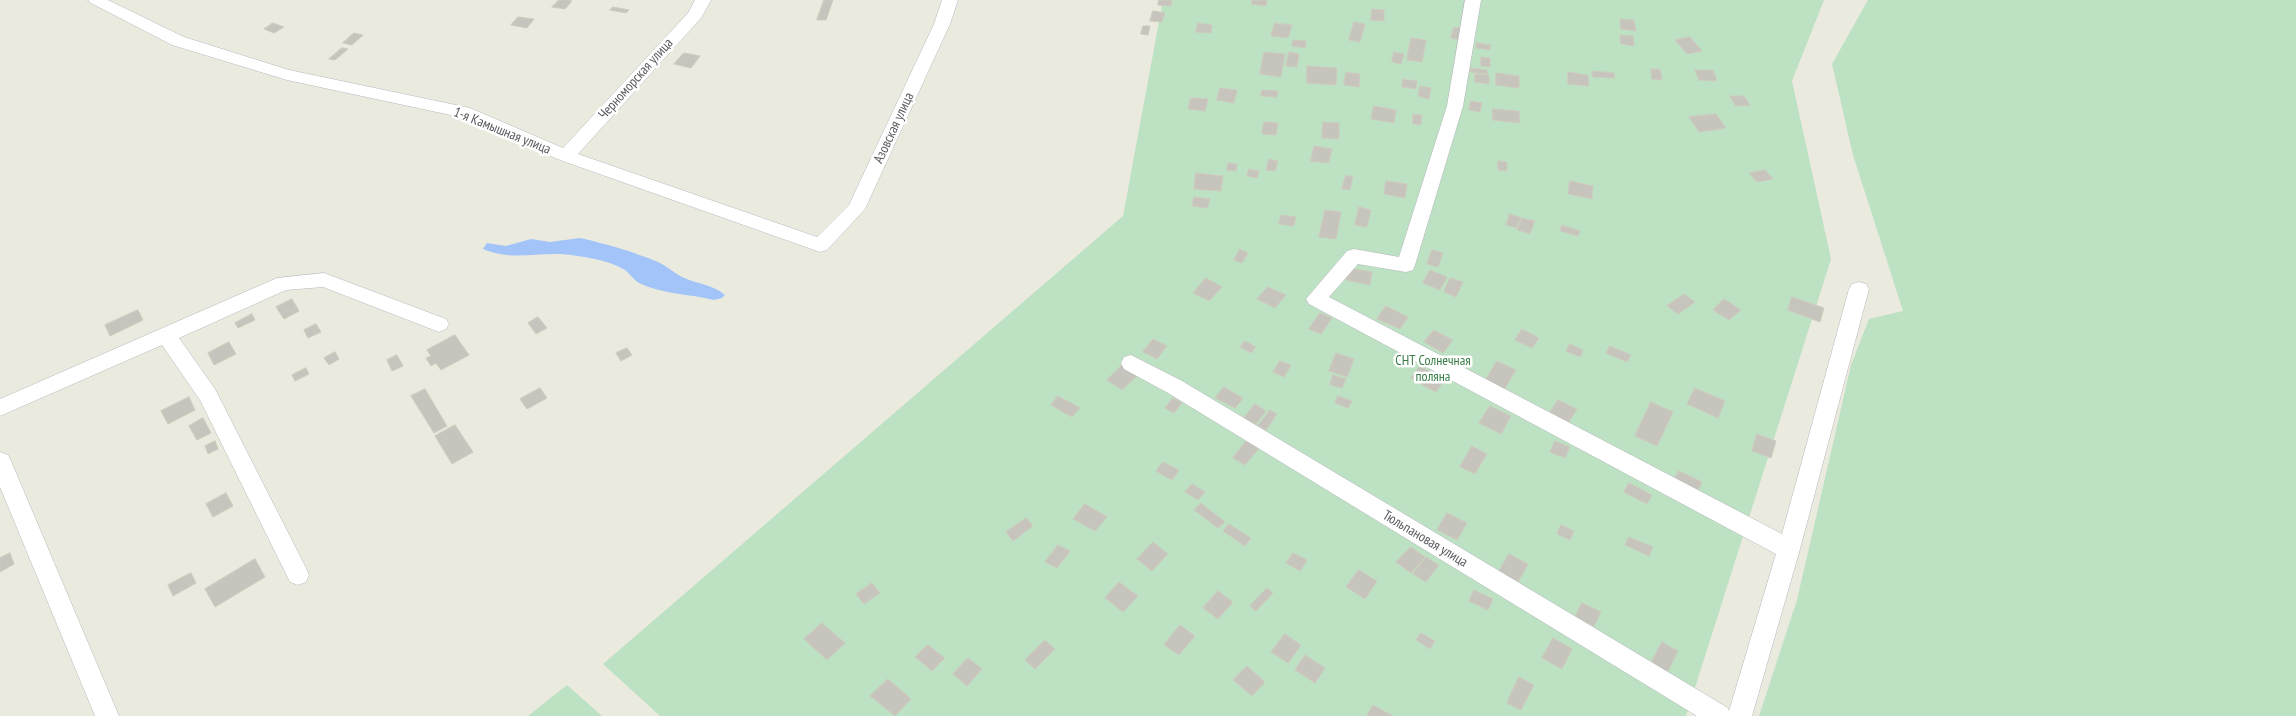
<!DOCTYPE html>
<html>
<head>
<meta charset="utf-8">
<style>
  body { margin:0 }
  canvas { display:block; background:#eaeadf }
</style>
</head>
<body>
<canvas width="2296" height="716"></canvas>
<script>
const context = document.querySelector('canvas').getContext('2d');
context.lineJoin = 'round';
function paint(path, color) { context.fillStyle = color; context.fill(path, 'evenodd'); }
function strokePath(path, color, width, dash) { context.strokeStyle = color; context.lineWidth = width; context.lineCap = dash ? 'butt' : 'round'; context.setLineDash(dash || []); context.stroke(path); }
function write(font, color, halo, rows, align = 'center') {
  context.font = font + ' "PT Sans Narrow",sans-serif'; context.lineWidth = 5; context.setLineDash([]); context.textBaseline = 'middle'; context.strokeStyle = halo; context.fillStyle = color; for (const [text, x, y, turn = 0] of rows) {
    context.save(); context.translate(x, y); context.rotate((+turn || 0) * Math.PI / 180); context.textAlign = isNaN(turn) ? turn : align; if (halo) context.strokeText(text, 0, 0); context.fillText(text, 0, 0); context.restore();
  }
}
const green = new Path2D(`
  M1163,0H1824L1792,81L1831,259L1686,716H660L603,664L1123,216Z
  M1868,0H2296V716H1759L1797,600L1851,365L1869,319L1903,311L1853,155L1832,64Z
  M567,685L602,716H528Z`);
const water = new Path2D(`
  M580,238C607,244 634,252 658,262C667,266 674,273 682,277C696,284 712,284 725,295L722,298L714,300C690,294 662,294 639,283C634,280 630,274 625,270C612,262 593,258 577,256C543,249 516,263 483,249L487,243L506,246L531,239L550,242Z`);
const building = new Path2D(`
  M559,0H569L572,1L565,9L552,7Z
  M824,0H833L826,20H817Z
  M1159,0H1172L1171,6L1158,5Z
  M1252,0H1267L1266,6L1252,4Z
  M613,7L629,10L626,13L610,10Z
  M1372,9L1384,10V21L1371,20Z
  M1153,11L1165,13L1162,22L1150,21Z
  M518,17L534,19L527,28L511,25Z
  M1620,19L1634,20L1636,31L1621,29Z
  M1354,22L1365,24L1360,42L1349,40Z
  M273,23L284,27L274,33L264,29Z
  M1198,23L1212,25L1211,33L1196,32Z
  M1275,23L1292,25L1288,38L1271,36Z
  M1143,26H1150L1148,35L1141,34Z
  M1454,27L1464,29L1461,40L1451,38Z
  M354,33L363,35L352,45L343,43Z
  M1620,35L1633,36L1634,46L1621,44Z
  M1690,37L1702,51L1687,54L1675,40Z
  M1411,38L1426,40L1422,62L1407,60Z
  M1293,40L1306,41L1305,48L1292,46Z
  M1477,43L1491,45L1490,50L1476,48Z
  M342,48L348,49L335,60L329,59Z
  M1264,52L1285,54L1281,77L1260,74Z
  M1289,52L1299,54L1297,67L1286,66Z
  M1394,52L1404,54L1401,64L1392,62Z
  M684,53L700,56L691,68L674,64Z
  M1481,57L1490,58V67L1481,66Z
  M1307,66L1337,68L1336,85L1307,83Z
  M1471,68L1487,70V74L1471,72Z
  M1651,69H1660L1662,80L1652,79Z
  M1695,70H1713L1717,81L1699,80Z
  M1592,71L1614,73L1615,78L1593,77Z
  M1346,72L1360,74L1359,87L1344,85Z
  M1568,72L1588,75L1589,86L1568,84Z
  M1496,73L1519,76V88L1496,85Z
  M1475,74L1489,75V84L1475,82Z
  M1403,79L1417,81L1416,89L1402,87Z
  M1420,86L1431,88L1429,99L1418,96Z
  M1220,88L1237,90L1234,103L1217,100Z
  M1262,90L1278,91L1277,97L1261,96Z
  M1730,96H1744L1750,105L1736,106Z
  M1191,98L1208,99L1205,111L1188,109Z
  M1471,101L1482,103L1480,112L1469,110Z
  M1374,106L1396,110L1394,123L1371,119Z
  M1493,109L1519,111L1520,123L1493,120Z
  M1413,114L1422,115L1421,125L1413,124Z
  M1716,114L1726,128L1699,132L1689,117Z
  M1264,122L1278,123L1276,135L1262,134Z
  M1323,122L1339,123V139L1322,138Z
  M1314,146L1332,149L1329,163L1311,161Z
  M1269,159L1278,161L1275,171L1266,170Z
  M1498,161L1507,162V171L1498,170Z
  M1228,163L1237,164L1236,171L1227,170Z
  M1249,169L1259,171L1257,178L1247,176Z
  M1765,170L1773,179L1757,182L1749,173Z
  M1196,173L1223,176L1221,191L1194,189Z
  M1346,175L1353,177L1350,190L1342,189Z
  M1386,181L1407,184L1405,198L1384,194Z
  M1570,181L1593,186L1592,199L1568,194Z
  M1194,197L1210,199L1207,208L1192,206Z
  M1359,207L1371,210L1367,227L1355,225Z
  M1325,210L1341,212L1336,239L1319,237Z
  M1510,214L1521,218L1516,228L1506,225Z
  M1281,215L1296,217L1294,226L1279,224Z
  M1522,218L1535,221L1530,234L1517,230Z
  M1562,225L1580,231L1578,236L1560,231Z
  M1240,249L1248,253L1242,263L1234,260Z
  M1432,250L1443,253L1438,267L1427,264Z
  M1349,268L1372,272L1370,285L1346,280Z
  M1430,270L1447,277L1440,290L1423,283Z
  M1206,278L1222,287L1209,301L1193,293Z
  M1450,278L1463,282L1456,297L1444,292Z
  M1268,287L1286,295L1275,308L1257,299Z
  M1684,294L1695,302L1678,314L1667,306Z
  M1792,297L1824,308L1820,322L1788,310Z
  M292,299L299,311L284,319L276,307Z
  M1724,299L1741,310L1729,320L1713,310Z
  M1386,306L1408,317L1400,329L1377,319Z
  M138,310L143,320L110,336L105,325Z
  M1320,313L1332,318L1321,334L1309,329Z
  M252,314L255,320L238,328L235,323Z
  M538,317L547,328L536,334L528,323Z
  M316,324L321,332L308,338L304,330Z
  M1522,329L1539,338L1532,348L1515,340Z
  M1434,330L1453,340L1443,353L1424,342Z
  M455,335L469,355L441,370L436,363L431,366L426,358L431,356L427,350Z
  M1153,339L1167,346L1157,359L1143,352Z
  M1245,341L1256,347L1251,353L1240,347Z
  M229,342L236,354L214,365L208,353Z
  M1570,344L1583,350L1580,357L1566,351Z
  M1610,346L1631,355L1627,362L1606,353Z
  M627,348L632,355L621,361L616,353Z
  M335,352L339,359L329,365L324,358Z
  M1336,353L1354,359L1347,377L1329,371Z
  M397,355L403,366L392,371L387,360Z
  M1280,361L1291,365L1284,377L1273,372Z
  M1497,361L1516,370L1504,390L1485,381Z
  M1122,365L1138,375L1122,390L1107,380Z
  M1420,366L1429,371L1420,383L1411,378Z
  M306,368L309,374L295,381L292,375Z
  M1430,373L1444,380L1436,392L1422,385Z
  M1333,375L1346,379L1342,388L1330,385Z
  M1224,387L1243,398L1235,408L1215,398Z
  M540,388L547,398L527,409L520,399Z
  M1695,388L1725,401L1718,418L1687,404Z
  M425,389L447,426L434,433L411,396Z
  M1058,396L1080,408L1072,417L1051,405Z
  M1338,396L1352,401L1348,408L1335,403Z
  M189,397L195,410L168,424L161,411Z
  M1173,398L1182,403L1174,413L1165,408Z
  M1558,400L1577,409L1567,425L1548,415Z
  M1651,402L1673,412L1657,446L1635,436Z
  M1255,404L1266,411L1256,424L1244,418Z
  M1490,406L1511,416L1501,434L1479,423Z
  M1270,410L1277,414L1266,430L1258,426Z
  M203,418L211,433L197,440L189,426Z
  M455,425L473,452L452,464L435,436Z
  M1757,434L1776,441L1771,458L1752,451Z
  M215,441L218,449L208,454L205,446Z
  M1246,441L1259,448L1245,465L1233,458Z
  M1555,441L1570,447L1565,458L1550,452Z
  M1472,446L1487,454L1475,474L1460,467Z
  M1163,462L1179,470L1172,480L1156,471Z
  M1679,471L1702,482L1696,495L1672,483Z
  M1629,483L1652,495L1647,504L1624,492Z
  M1192,484L1205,492L1198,500L1185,492Z
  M226,493L233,506L213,517L206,504Z
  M1201,503L1225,522L1218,528L1194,510Z
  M1085,504L1107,517L1095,531L1073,519Z
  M1447,513L1467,523L1457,540L1437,530Z
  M1026,518L1033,526L1013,541L1006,532Z
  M1229,524L1251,538L1245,546L1223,531Z
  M1561,525L1574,531L1570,540L1557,534Z
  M1629,537L1653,547L1649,556L1625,545Z
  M1153,542L1168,554L1152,571L1137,559Z
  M1058,545L1070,551L1057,568L1045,562Z
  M1411,547L1425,557L1411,573L1396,562Z
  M10,553L14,564L0,572V558Z
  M1293,553L1307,560L1300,571L1286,563Z
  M1509,554L1528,564L1518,582L1499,571Z
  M1426,557L1439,565L1426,582L1413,574Z
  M255,559L265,577L215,607L205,589Z
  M1359,570L1377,581L1365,599L1346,587Z
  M191,573L196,583L173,596L168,585Z
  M1119,582L1138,596L1123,612L1105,598Z
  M872,583L880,593L864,604L856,594Z
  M1267,588L1273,593L1256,611L1250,606Z
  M1474,590L1493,599L1488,610L1469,601Z
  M1218,591L1233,602L1218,619L1203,608Z
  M1582,603L1601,612L1594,626L1575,617Z
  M822,623L845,643L827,660L804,639Z
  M1180,625L1195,636L1179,655L1164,645Z
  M1421,633L1435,641L1430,649L1416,640Z
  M1285,634L1301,645L1288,663L1271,652Z
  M1553,638L1572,649L1562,669L1542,658Z
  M1045,640L1055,649L1035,669L1025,660Z
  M1662,642L1678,651L1667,673L1651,663Z
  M928,645L945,658L932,671L915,657Z
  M1305,655L1325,668L1315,683L1295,670Z
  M968,658L982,669L967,686L953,674Z
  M1247,666L1265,682L1252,696L1233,680Z
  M1519,677L1534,685L1521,710L1507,703Z
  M888,679L911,699L895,716L870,696Z
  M1373,705L1393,716H1367Z`);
const minor = new Path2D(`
  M88,0H108L184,37L289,70L470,108L563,148L688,13L695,0H711L701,18L578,154L817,237L849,205L934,24L942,0H958L950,24L865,209L827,250L820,252L560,160L460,117L287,80L172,45L91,3Z
  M1465,0H1481L1463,106L1415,265L1413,270L1406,272L1358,264L1329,297L1782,534L1849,289L1852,284L1859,282L1866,284L1869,289L1800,549L1752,716H1697L1168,393L1124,369L1121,363L1124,357L1131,355L1182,381L1728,708L1729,711L1776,554L1309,304L1306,299L1347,251L1354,249L1399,257L1447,106Z
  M324,273L446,319L449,324L446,329L439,332L323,287L286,290L179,338L215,389L306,568L309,575L306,582L298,585L290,582L200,400L162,345L0,416V399L277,278Z
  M0,452L8,455L11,461L119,716H95L0,487Z`);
const streetNames = [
  ["Черноморская улица",636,79,-48],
  ["Азовская улица",894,128,-65],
  ["1-я Камышная улица",502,131,22],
  ["Тюльпановая улица",1425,539,31]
];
const parkNames = [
  ["СНТ Солнечная",1433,361],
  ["поляна",1433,377]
];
paint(green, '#bde1c3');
paint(water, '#a2c4f8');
paint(building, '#c6c4bc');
strokePath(building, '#ceccbe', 1);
strokePath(minor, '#b7b8bd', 1);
paint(minor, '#fff');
write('14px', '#585a5f', '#fff', streetNames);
write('14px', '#397d48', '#fff', parkNames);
</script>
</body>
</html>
